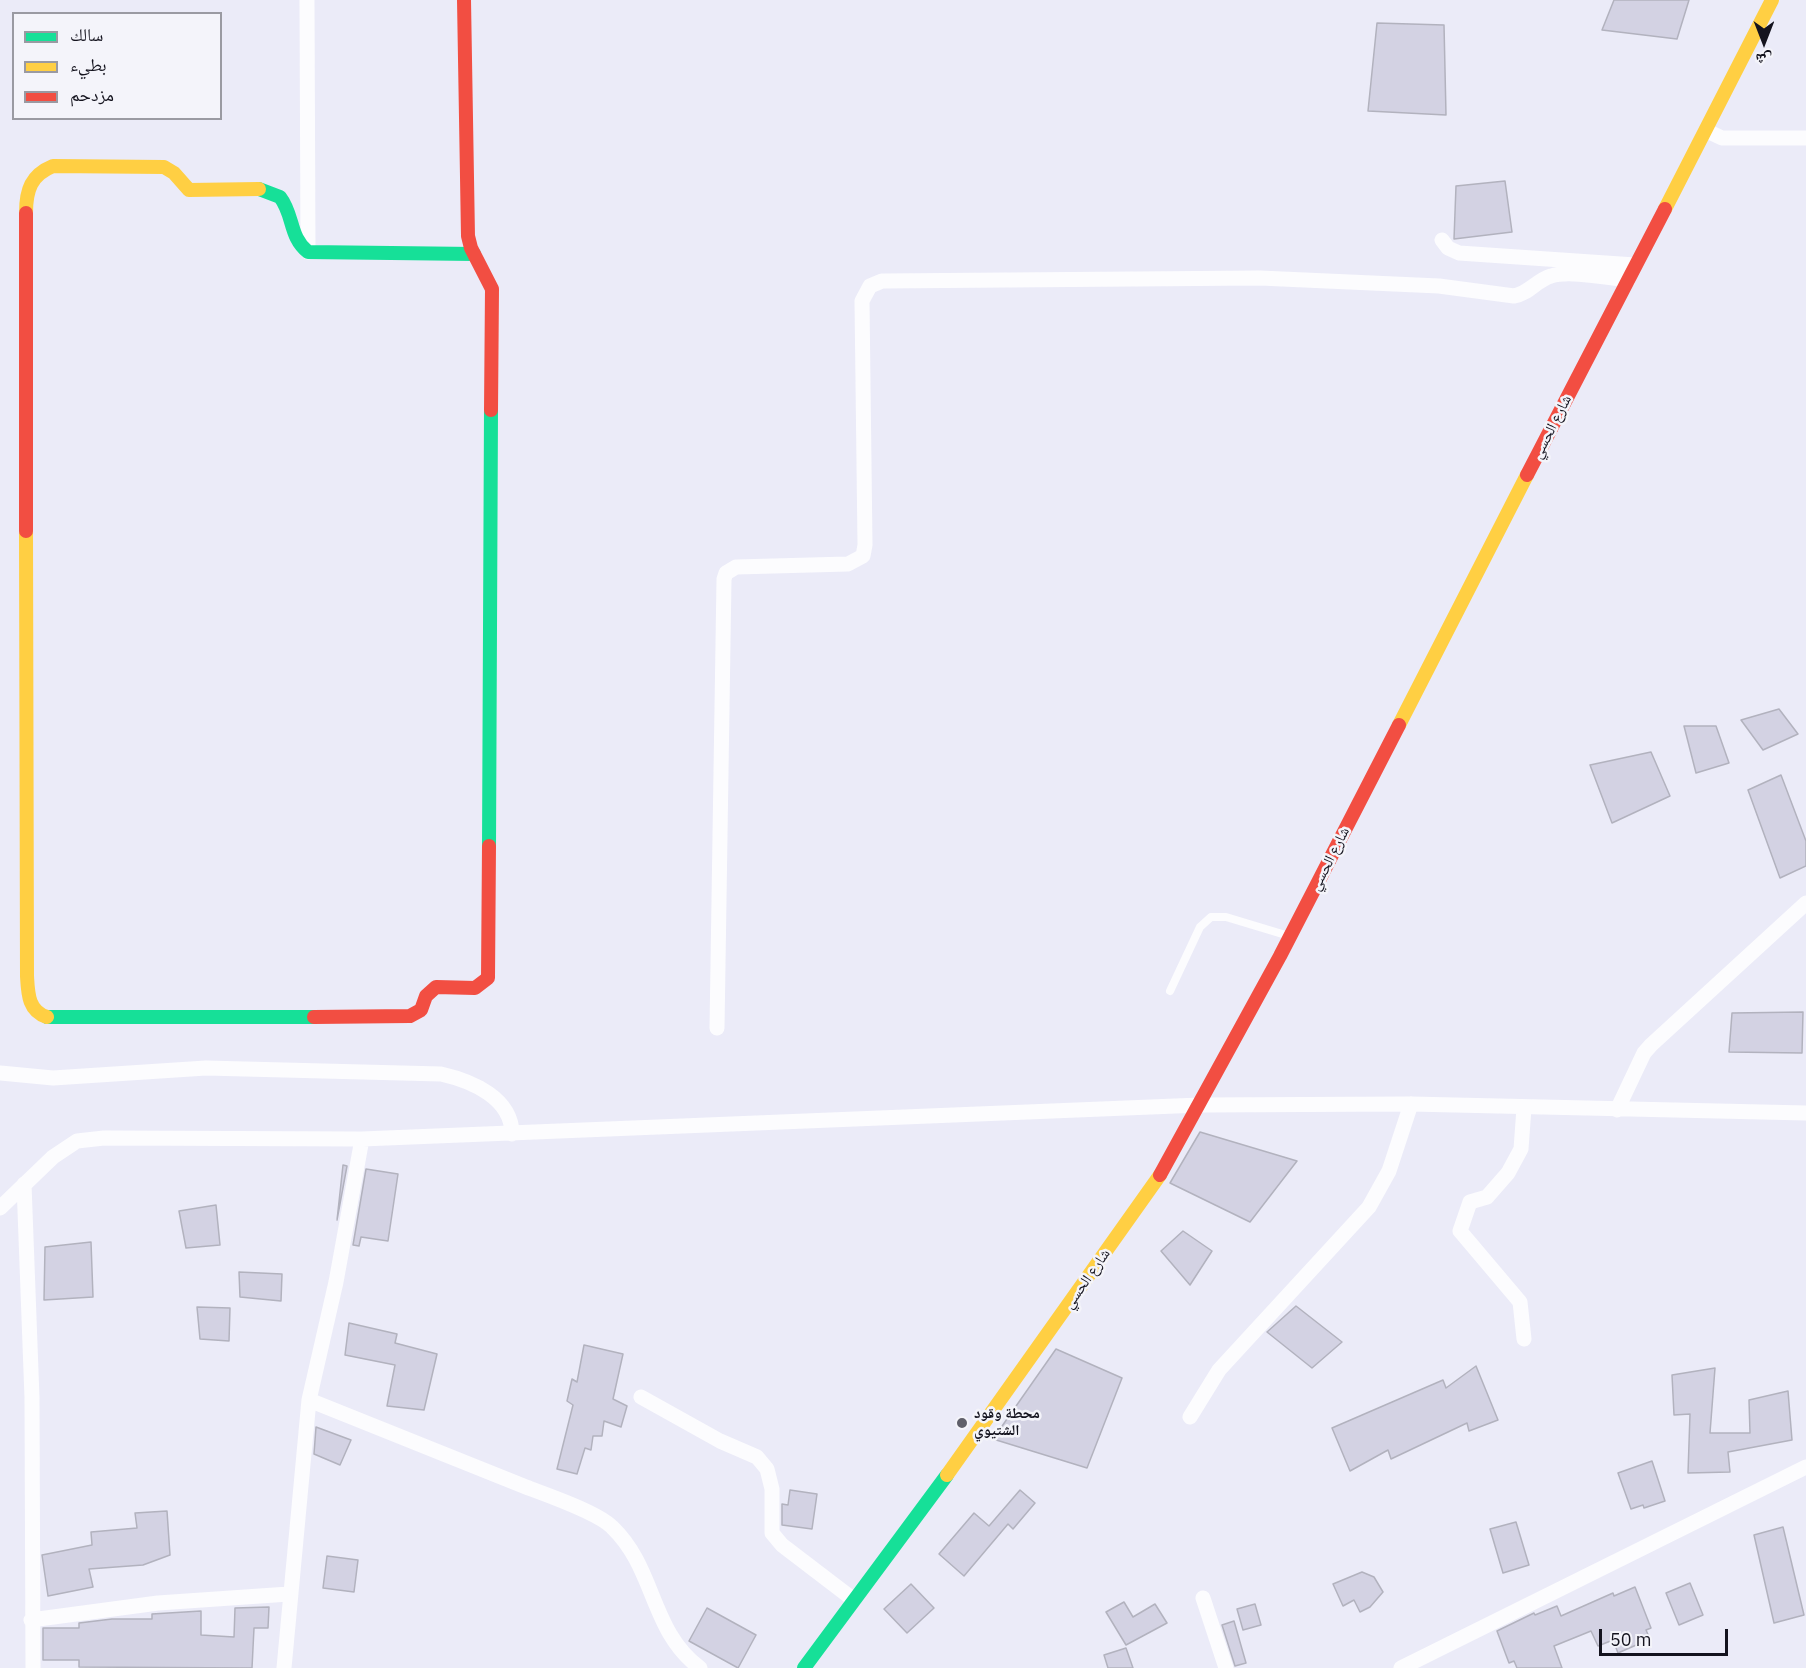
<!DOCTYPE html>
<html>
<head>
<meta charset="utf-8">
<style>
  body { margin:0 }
  #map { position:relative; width:1806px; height:1668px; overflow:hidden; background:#ebebf8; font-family:"IBM Plex Sans","Noto Naskh Arabic",sans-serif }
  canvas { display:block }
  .legend { position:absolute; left:12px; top:12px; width:210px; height:108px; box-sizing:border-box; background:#f4f4fa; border:2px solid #9a9aa2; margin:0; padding:8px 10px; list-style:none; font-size:18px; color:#14131e }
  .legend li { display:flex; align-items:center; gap:12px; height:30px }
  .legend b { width:30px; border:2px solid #9a9aa2 }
  .north { position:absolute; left:1734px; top:12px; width:60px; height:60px; -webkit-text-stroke:4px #f4f4fa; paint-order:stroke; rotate:180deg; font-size:16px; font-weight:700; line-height:24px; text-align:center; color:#14131e }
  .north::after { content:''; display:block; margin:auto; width:21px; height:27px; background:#14131e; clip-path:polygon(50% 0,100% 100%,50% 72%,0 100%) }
  .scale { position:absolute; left:1599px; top:1629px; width:129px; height:27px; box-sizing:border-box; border:3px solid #14131e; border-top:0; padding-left:8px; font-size:18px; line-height:21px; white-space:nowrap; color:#14131e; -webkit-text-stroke:4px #f4f4fa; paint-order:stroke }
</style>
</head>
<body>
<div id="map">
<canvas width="1806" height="1668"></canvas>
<ul class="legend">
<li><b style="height:8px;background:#16e098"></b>سالك</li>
<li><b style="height:8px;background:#ffcf43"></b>بطيء</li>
<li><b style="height:8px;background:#f24e42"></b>مزدحم</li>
</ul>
<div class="north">ش</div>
<div class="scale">50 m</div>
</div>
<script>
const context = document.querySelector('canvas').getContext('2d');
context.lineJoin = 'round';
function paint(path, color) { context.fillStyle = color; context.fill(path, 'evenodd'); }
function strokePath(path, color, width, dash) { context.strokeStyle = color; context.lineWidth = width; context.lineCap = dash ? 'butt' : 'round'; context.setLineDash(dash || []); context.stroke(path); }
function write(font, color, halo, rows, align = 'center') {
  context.font = font + ' "IBM Plex Sans","Noto Naskh Arabic",sans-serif'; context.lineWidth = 5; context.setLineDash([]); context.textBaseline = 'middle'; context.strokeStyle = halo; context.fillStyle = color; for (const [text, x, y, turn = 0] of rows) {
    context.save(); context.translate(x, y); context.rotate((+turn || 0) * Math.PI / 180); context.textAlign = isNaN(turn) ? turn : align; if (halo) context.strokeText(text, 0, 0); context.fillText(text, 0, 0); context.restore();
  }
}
const building = new Path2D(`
  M1614,0H1689L1677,39L1602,30Z
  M1377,23L1444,25L1446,115L1368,111Z
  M1505,181L1512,232L1454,239L1456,186Z
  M1779,709L1798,734L1763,750L1741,720Z
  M1684,726H1716L1729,763L1696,773Z
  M1651,752L1670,796L1612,823L1590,765Z
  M1781,775L1806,841V866L1780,878L1748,790Z
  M1803,1012L1802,1053L1729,1052L1732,1013Z
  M1200,1132L1297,1161L1250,1222L1170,1183Z
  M343,1165L347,1166L337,1220Z
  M366,1169L398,1174L388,1241L361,1237L359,1246L353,1245Z
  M216,1205L220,1245L186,1248L179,1211Z
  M1183,1231L1212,1251L1190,1285L1161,1251Z
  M91,1242L93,1297L44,1300L45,1247Z
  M239,1272L282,1274L281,1301L240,1297Z
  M1296,1306L1342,1342L1312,1368L1267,1332Z
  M197,1307L230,1308L229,1341L200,1339Z
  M349,1323L397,1334L395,1343L437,1354L424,1410L387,1406L395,1365L345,1355Z
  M584,1345L623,1354L613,1399L627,1406L621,1427L604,1421L602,1436H593L591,1450L585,1448L577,1474L557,1469L573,1405L567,1401L572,1379L577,1382Z
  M1056,1349L1122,1378L1087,1468L993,1439Z
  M1476,1366L1498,1420L1469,1431L1467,1423L1391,1459L1388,1450L1350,1471L1332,1428L1443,1380L1446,1388Z
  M1715,1368L1710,1433H1750L1749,1400L1788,1391L1792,1440L1728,1452L1730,1472L1688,1473L1690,1414L1674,1415L1672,1375Z
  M316,1427L351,1440L340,1465L314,1454Z
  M1652,1461L1665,1501L1644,1508L1643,1505L1631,1509L1618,1473Z
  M790,1490L817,1494L812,1529L782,1525V1504L788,1505Z
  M1020,1490L1035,1503L1013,1529L1008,1524L964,1576L939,1554L974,1513L989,1526Z
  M167,1511L170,1555L143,1565L89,1569L93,1587L48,1596L42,1555L92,1545L91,1532L137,1528L135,1513Z
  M1516,1522L1529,1565L1503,1573L1490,1529Z
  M1783,1527L1804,1615L1774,1623L1754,1535Z
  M327,1556L358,1560L354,1592L323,1588Z
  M1362,1572L1374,1577L1383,1592L1370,1607L1360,1612L1354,1600L1343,1606L1333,1584Z
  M1690,1583L1703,1615L1679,1625L1666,1593Z
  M911,1584L934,1608L907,1633L884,1609Z
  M1635,1587L1651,1628L1646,1630L1650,1639L1618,1653L1613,1640L1598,1646L1591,1631L1554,1646L1562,1668H1517L1514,1661L1509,1663L1497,1631L1534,1613L1535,1615L1557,1606L1561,1616L1613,1593L1614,1596Z
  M1124,1602L1133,1617L1155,1604L1167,1623L1126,1645L1106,1612Z
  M1255,1604L1261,1625L1243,1630L1237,1609Z
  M269,1607L268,1628H254L252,1668L79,1667V1660H43V1628H79V1623L112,1619H152V1614L201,1611V1635L234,1637L235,1608Z
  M707,1608L756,1635L738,1668L689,1641Z
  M1234,1621L1246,1663L1235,1666L1222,1625Z
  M1126,1648L1133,1668H1108L1104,1655Z`);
const lane = new Path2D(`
  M1170,991L1200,927L1211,917H1226L1289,936`);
const street = new Path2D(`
  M307,0L308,252
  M1707,131L1722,138H1806
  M1442,240L1448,248L1459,253L1635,265
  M717,1028L724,579L726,573L736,567L848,564L863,556L865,545L862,301L870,286L882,281L1260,278L1439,286L1514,296C1528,294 1537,280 1551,276C1569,270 1608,278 1628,280
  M0,1073L53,1078L206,1068L441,1074C472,1081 512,1098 512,1134
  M1524,1108L1521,1149L1508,1173L1487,1197L1470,1202L1460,1231L1520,1302L1524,1339
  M1617,1110L1644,1053L1651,1045L1806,903
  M24,1184L32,1398L33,1668
  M0,1208L53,1157L77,1141L104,1138L362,1139L1200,1105L1411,1104L1806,1113
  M641,1397L720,1441L757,1457L767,1469L772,1489V1533L782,1545L854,1600
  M309,1400C381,1429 453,1458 526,1487C547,1495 597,1512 612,1527C656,1569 650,1631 700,1668
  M1190,1417L1219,1370L1369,1207L1389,1171L1411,1104
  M1203,1598L1226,1668
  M31,1620L158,1603L289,1594
  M284,1668L309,1400L336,1282L362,1139
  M1401,1668L1806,1467`);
const fast = new Path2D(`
  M259,189L280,197C294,215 289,237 308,252L474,254
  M489,846L491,410
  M47,1017H314
  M804,1668L947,1475`);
const slow = new Path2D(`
  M1665,209L1772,0
  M26,213C26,190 31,175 53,166L164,167L174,173L189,190L259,189
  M26,531L27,976C28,993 28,1011 47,1017
  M1399,725L1527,475
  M947,1475L1160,1175`);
const jam = new Path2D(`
  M464,0L468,236L471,248L492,289L491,410
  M26,213V531
  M1527,475L1665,209
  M314,1017L410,1016L421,1010L426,996L436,987L475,988L488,978L489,846
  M1160,1175L1280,956L1399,725`);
const markers = [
  [962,1423,6,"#5f5f6a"]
];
const streetNames = [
  ["شارع الحسي",1552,427,-63],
  ["شارع الحسي",1330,859,-63],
  ["شارع الحسي",1087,1279,-55]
];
const poiNames = [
  ["محطة وقود",974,1414],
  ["الشتيوي",974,1431]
];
paint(building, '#d3d2e3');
strokePath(building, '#b2b2be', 1.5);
strokePath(lane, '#fcfcfe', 8);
strokePath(street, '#fcfcfe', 15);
strokePath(fast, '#16e098', 14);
strokePath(slow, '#ffcf43', 14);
strokePath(jam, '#f24e42', 14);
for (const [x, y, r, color] of markers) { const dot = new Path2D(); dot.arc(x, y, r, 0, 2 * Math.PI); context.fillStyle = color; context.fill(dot); strokePath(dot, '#f4f4fa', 2); }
write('15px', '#14131e', '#f4f4fa', streetNames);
write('bold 15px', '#14131e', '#f4f4fa', poiNames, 'left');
</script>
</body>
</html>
